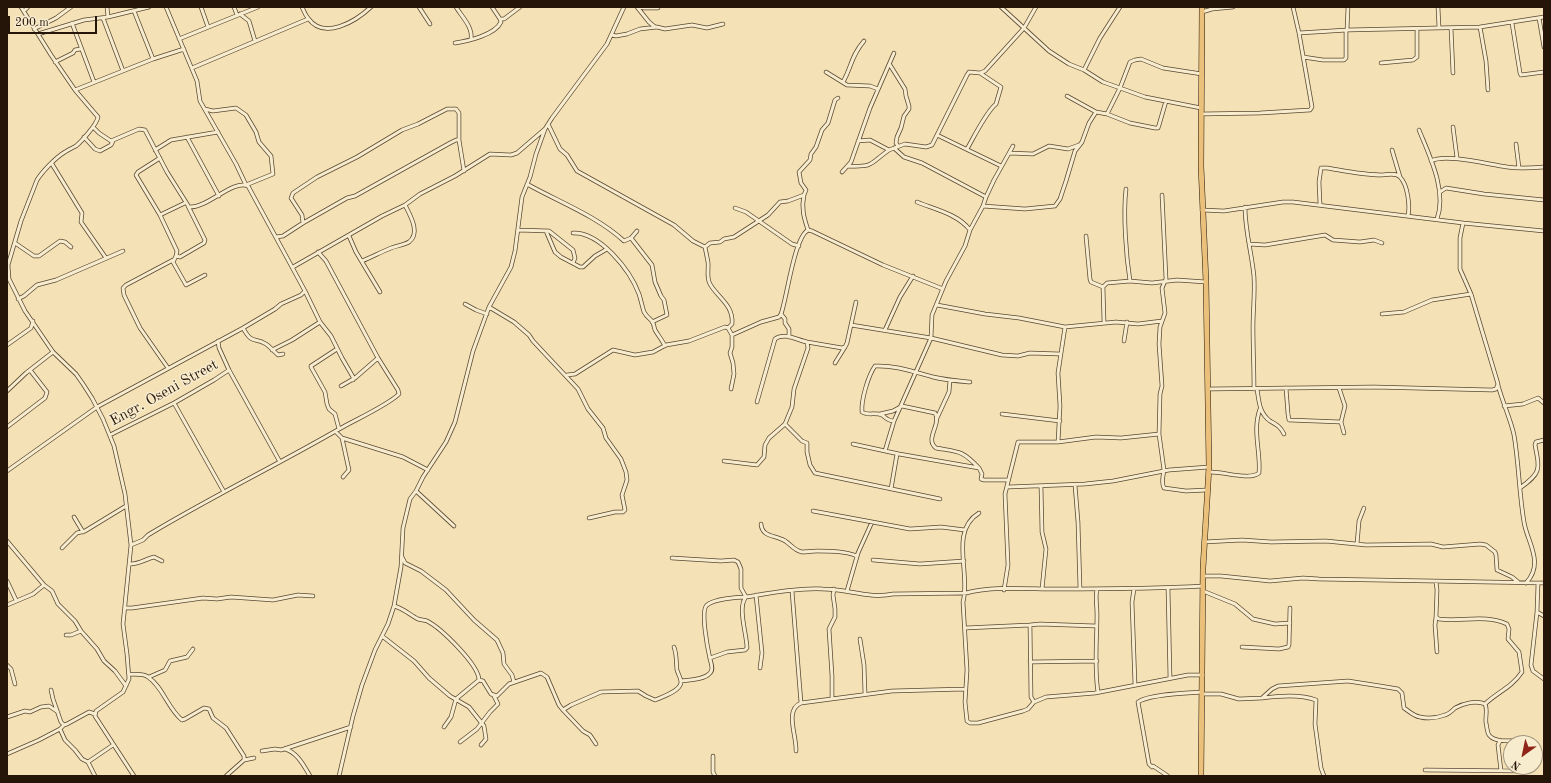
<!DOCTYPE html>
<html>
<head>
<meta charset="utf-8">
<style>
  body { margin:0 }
  #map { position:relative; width:1551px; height:783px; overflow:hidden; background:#f4e1b5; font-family:"Old Standard TT",serif }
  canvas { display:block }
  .frame { position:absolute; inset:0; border:8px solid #251508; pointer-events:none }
  .north { position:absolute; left:1503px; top:735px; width:40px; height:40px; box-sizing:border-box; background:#f8eccf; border:1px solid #a4967f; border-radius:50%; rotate:213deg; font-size:11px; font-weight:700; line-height:16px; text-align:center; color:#251508 }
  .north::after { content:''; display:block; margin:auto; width:14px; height:18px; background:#8f2418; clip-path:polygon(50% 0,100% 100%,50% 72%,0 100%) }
  .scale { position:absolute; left:8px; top:16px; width:89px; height:18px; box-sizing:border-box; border:2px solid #251508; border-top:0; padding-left:5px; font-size:12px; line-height:14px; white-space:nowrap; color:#251508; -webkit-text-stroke:3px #f8eccf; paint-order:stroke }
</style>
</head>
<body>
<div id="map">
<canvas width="1551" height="783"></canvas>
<div class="frame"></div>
<div class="north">N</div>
<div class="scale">200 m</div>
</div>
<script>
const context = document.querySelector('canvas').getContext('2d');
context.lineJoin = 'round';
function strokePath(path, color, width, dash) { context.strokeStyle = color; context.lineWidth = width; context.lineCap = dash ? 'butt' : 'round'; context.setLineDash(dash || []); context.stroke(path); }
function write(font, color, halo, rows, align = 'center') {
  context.font = font + ' "Old Standard TT",serif'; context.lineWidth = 3; context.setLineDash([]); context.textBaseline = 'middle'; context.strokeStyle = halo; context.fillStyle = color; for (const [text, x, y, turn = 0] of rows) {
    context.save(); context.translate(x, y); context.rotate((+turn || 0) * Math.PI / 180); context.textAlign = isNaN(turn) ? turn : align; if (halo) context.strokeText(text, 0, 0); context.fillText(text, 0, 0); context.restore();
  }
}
const street = new Path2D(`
  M21,7L51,55L75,90L98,117C97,124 82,141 76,146C72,148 68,150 65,152C56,157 42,172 37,180L21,221L8,265L9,279L25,311L53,352L76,374L83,384L92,398L103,419L114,446L125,494L131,545L123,624L127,654L129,679L123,692L96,711L95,716L134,776
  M107,7L108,17
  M166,7L197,81L200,101L236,164L246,185L273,174L271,156L259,142L256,132L246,115L236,108L213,111L205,109
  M201,7L208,27
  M234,7L237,15
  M302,7C304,11 305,15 308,18C324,41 356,21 371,7
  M419,7L430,24
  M456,7C462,17 473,27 471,39
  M492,7L500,19H504L520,7
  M637,7L649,22L655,27
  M638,7L644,8H658
  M1001,7L1049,51L1069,64L1084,70L1103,82L1120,88L1130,62L1135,60L1141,59L1163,68L1202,74
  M1438,7L1439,28
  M24,11L28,7
  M134,11L153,59
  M1202,12L1212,9L1233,7
  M240,14L249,21L255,41
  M103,18L123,71
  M1539,18L1544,47
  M72,23L94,82
  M1512,23L1520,73L1521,75L1544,72
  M1480,27L1486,61L1488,90
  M1451,28L1453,73
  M34,29L56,18L71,7
  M1347,30L1348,7
  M1299,33L1347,30L1480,27L1544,17
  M38,34L84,20L108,17L149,7
  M612,35L616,36L627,34L640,29L657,27L665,29L692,25L707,28L723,24
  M179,39L258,7
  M455,43C468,41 495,35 501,22L500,19
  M1303,57L1323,60H1344L1346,58V30
  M55,62L73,53L75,50L80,49
  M1381,63L1413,60L1417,57V29
  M890,65L905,89L906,96L909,106V109L904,116L901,128L897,137L896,143L898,146
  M192,68L308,19
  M1084,70L1100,38L1120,7
  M826,72L847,85L870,86L878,89
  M843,82C852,66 851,56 864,41
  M75,90L153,59L184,49
  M1067,96L1096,112L1107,114L1130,123L1155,128H1158L1159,125L1166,101
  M1107,114L1120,88L1145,97L1201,108
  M1201,114L1260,113L1310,110L1312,107L1299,33L1293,7
  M548,124L560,149L567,155L577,171L674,225L693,241L705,247C706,252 707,257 708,262C709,269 706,277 710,284C717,297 734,305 732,324L728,328
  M1453,127L1457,158
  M1419,130C1430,157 1447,191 1437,219
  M937,135L1001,166
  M84,137L95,149L100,151L111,145L113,141
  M187,137L219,196
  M858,141L870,140L889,150L905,144L926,147L932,145L967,75L969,72L980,73L985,71L1024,28L1036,7
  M1516,144L1519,168
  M894,148L904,157L922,163L986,197
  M967,149C974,137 986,112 996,104L1001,87L980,73
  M155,150L171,140L218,132
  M1392,150L1400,177
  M1010,153L1033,154L1049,146L1068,149L1079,145
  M160,158L138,172L136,175L160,215
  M1431,161C1446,153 1490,165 1507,167C1519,169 1532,168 1544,167
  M52,164L82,213L81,222L106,258
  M848,166C875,167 869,164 889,150
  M842,172L851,162L870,108L894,53
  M527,184C559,202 597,216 624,241L631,238
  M1126,189C1123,215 1126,255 1130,281
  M1440,192L1446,188L1484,194L1544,200
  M804,195C801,208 804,218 808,230
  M1162,195L1166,279L1162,288L1165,313L1160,327L1159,344L1162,386L1160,394L1159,434L1164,470C1163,476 1161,483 1164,488L1186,491L1207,490
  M917,202C934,209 958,214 970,230
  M185,203L160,215L177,251L176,256L173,262L186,285L205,275
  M1320,204L1319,182L1321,168H1327C1345,171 1363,175 1382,175C1388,175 1395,172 1400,177C1408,185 1410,206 1408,216
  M983,206L1025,209L1055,206L1060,199L1066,181L1075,151L1082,142L1089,123L1096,112
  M1245,207C1245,231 1252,254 1254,277C1255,294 1253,310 1253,327C1253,347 1254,368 1254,389
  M735,208L746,212L792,244L799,246
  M1202,210L1224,211L1283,202H1293L1463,223L1544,231
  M303,223L347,198L355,196L450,143L456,140H459
  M518,230L549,231L573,250L575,258L573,263
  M546,231L555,252L561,257L580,267H583L595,256L607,249
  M637,231L631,238L652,265L655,282L661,296L664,300L667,315L652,322
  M573,233C600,232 630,270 639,294C641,300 642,306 644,312C646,316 649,318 652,321C654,324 654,327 655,330C658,335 662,340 665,346
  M349,236L356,252L380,292
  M1086,236L1090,279L1091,282L1103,287
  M276,237L283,236L303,223L302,215L291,198L293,193L317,177L357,157L402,130L418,124L447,109H456L459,113V140L464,171
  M15,243L34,256H39L60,241L65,242L71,247
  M1249,244L1265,245L1325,235L1333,240L1360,242L1374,240L1382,243
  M705,247L710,243L720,242L724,239L734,237L768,215L780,202L788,201L804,195L806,190L801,183L799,172L810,160L811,154L816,147L822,130L828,123L835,100L838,98
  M176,256L180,257L204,243L205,240L188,206
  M362,261C372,257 381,252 391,248C396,246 404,245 409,242C421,233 410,215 405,205
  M293,267L382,216L405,205L420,194L455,176L490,154L511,155L517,153L545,129
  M305,291L320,322L331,336L342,358L353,377V380
  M18,299L24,296L37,285L56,280L123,251
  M465,304L476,310L487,314
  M937,305L985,314L1019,318L1065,327L1116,322L1138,324L1162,321
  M489,307L514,322L529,335L533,341L578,389L588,409L603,428L606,438L621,459L626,472L627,480L622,495L625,510L623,512H615L589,518
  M781,314L785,319V323L789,329V337
  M1382,314L1404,312L1432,300L1471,294L1460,269V238L1463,223
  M1104,323L1103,287L1107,283L1130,281L1152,283L1177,280L1206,282
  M851,325L931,338L1002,355L1018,356L1030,353L1060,354
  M243,328C253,346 254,336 266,344C270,347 274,351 278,355L283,354
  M885,330L900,297L913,276
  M218,341L219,348L229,370L280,462
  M1124,341L1127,322
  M807,342L842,348L845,347L847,343L856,302
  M7,345L31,328L33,321
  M337,349L311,366V367L325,392L327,404L329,409L335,414L339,429
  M272,350L292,340L320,322
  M835,363L845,347
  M168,368L140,328L124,295L123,288L126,285L173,260
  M567,375L575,374L613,350L635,355L653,352L666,345L689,341L725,327L728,328L732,335
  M1498,385C1502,401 1511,420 1514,435C1519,464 1519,493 1524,522C1527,542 1545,563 1526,583
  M341,386L355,378L378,358
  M1286,388L1288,414L1289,420L1341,422
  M1339,388L1345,406L1341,422L1344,433
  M731,389L734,374L733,363L730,353L732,347V335L761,322L779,317L781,314C787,298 794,238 808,230L812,231L883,265L943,289
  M1208,389L1374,387L1492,390L1496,389L1498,384L1471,294
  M1257,389C1259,401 1259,413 1270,421C1277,425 1280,426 1284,434
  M7,391L26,373L53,352
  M757,402L775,339C784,332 797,340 807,342L808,348L794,389L792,407L785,424L802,441L807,443V452L810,465L815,473L940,499
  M174,403L224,492
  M1504,406L1523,404L1538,398L1544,403
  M880,414L893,411L902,406L935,413C942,424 924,439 936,448C959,452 962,450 979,468
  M1002,414L1060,421
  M937,418L949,392L950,380
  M894,421C888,421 886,418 882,415C875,412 868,416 862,412C861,400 868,376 875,366C895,365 914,372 933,377C945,380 958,381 970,382
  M7,427L45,398L47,392L30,370
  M336,432L342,438L349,470L343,477
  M110,435L174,403L214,380L229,370
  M342,438L403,457L428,470
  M1058,442L1060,406L1058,373L1065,327
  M853,444L899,454L979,468L982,474L981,479L984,480H1008
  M885,451L894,421L931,338L932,315L946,281L965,246L970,230L983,206L986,197L994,180L1013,146
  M724,461L757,465L764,457L765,445L769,438L785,424
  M7,471L97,407L243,328L275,309L281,304L301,295L305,291L248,186C233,179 208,208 189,207L167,172L145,130L139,129L111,141L99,133L93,127
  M1209,472C1222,471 1249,481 1259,473C1261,452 1252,431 1260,409
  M1075,485L1078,522L1080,589
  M1041,486L1042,532L1046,549L1042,589
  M1008,487L1085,484L1113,481L1169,470L1209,467
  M1520,488C1541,473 1540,470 1535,445L1536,442L1544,440
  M891,489L897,454
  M416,491L454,526
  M813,511L910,529L941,527L965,530
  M979,513C949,531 971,574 963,602L967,670L965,702L967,721L970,723H978L1023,711L1028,709L1034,702L1046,697L1095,693L1188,675H1203
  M74,517L83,532
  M761,524C762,536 772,535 781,539C789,541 792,550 802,552C807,552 812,551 817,551C830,551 845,551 857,556
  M7,541L44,585L52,591L58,604L75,621L81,631L97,649L104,661L115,671L126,686
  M1204,542L1242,540L1271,542L1326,541L1366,545L1431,544L1443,547L1480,544L1486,545L1495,552L1496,555L1497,570L1512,577L1518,582
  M1357,544L1359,521L1364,508
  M131,545L143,540L148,535C211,497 277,465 341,428C355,420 388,405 399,394L398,390L378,358L326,261L318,252
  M62,548L77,533L85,531L126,506
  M402,557L405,563L421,571L446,590L474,620L497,640L503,653L504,664L512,675L514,682
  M672,558L721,561L734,560L738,562L741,569V588L746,597C771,593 797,588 823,589C847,589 870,599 893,594L966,593C994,586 1027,589 1057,589C1106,589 1154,589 1203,586
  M873,560L920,564L964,561
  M129,564C137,565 146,559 154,557L162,561
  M1203,576H1221L1270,581L1303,578L1319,579L1544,583
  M7,581L16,600
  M1436,582L1437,590L1436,617L1439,619C1462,622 1485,614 1507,624L1509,629L1508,639L1519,652L1522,672C1511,688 1499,691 1485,704
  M1538,583L1537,612L1544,616
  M1168,588L1170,678
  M1097,589C1095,598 1097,605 1097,614C1097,640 1094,667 1098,692
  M1134,589L1132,602L1135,685
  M1004,590L1008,565L1005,494L1018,442H1058L1096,437L1121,438L1159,434
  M792,591L801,703
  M847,591L858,553L872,522
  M1203,591L1235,604L1253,619L1275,624L1290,623
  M756,595L762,653L760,668
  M7,605L33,594L44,585
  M394,606C403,608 410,615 418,619C421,620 425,620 427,621C441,628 479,665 479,680
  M125,608H132L203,598L217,599L231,597L273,600L298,595L313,596
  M1537,612L1531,665L1533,671L1544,679
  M1436,617L1435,625L1437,652
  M965,628L1030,625
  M66,635H71L81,631
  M382,636L414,661L429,678L450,696L469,707L484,726L486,739L481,745
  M860,639L864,665L865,694
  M1242,647L1279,649L1288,647L1289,645L1290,608
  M1030,662L1097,661
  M7,665L11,669L15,684
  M129,674C135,675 143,673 148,677C163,687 168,709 182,720L185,719L204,708L209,709L213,718L226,728L244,756V760
  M149,677L165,670L170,661L187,657L193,649
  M681,681C689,680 704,680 710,673C714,670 711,663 710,659C708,650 700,610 707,605C714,599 737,597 746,597C737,607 747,635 747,648L745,650L727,652L710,658
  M51,690L53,699L61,722L64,725L67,724L89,712L95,714
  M1202,694H1221L1239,699L1262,698L1272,689L1278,686L1348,681L1380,686L1398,689L1402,693L1404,708C1409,711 1413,716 1420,717C1428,719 1437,718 1445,715C1449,714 1452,711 1455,708C1464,703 1477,700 1485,704C1488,711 1485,716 1486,723C1487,727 1487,732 1489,735C1496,745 1521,739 1532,740
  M832,698V676L829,629L835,617V609L833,595L834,589
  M1262,698C1279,696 1300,694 1316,700L1315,724L1321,768L1324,776
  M1034,702L1031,697L1030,625L1040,624L1096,626
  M563,710L571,705L601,692L638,691L646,696L655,700C662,697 681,691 681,682C681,678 678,674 677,670C676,662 677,655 674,647
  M7,717L25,711L30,712L41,707L49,706L58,712
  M64,725L60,729L65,740L75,750L82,759L88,762L113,745
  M444,727L451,717L456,699L479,680L483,681L491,694L497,696L509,684L541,673L547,677L559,705L563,710L583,731L590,735L596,744
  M1500,741L1498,745L1501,771
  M460,742L477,729L490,712L498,704L494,696
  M285,749C297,752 304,766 310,776
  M262,751L275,749L281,750L351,727
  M796,751C797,736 784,710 801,703L892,691L965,689
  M7,754L39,740L60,729
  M713,756V772L715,776
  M88,762L95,776
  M1425,770L1524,771L1523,776
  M226,776L244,760L254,758
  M339,776L353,716L362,685L375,650L388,624L394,606L401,567L403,528L410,499L416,491L423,477L446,442L455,422L473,351L489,307L511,267L515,251L522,197L530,177L536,154L545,129L552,118L607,44L624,7
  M1168,776L1153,766L1152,767L1149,764L1138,702C1149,694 1187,693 1202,692`);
const primary = new Path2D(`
  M1201,776L1203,568L1209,467L1206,282L1201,166L1202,7`);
const streetNames = [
  ["Engr. Oseni Street",164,393,-29]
];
strokePath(street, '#594833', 4.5);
strokePath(primary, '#251508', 6);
strokePath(street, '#f8eccf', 3);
strokePath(primary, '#eac07a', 5);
write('15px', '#251508', '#f8eccf', streetNames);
</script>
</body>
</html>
